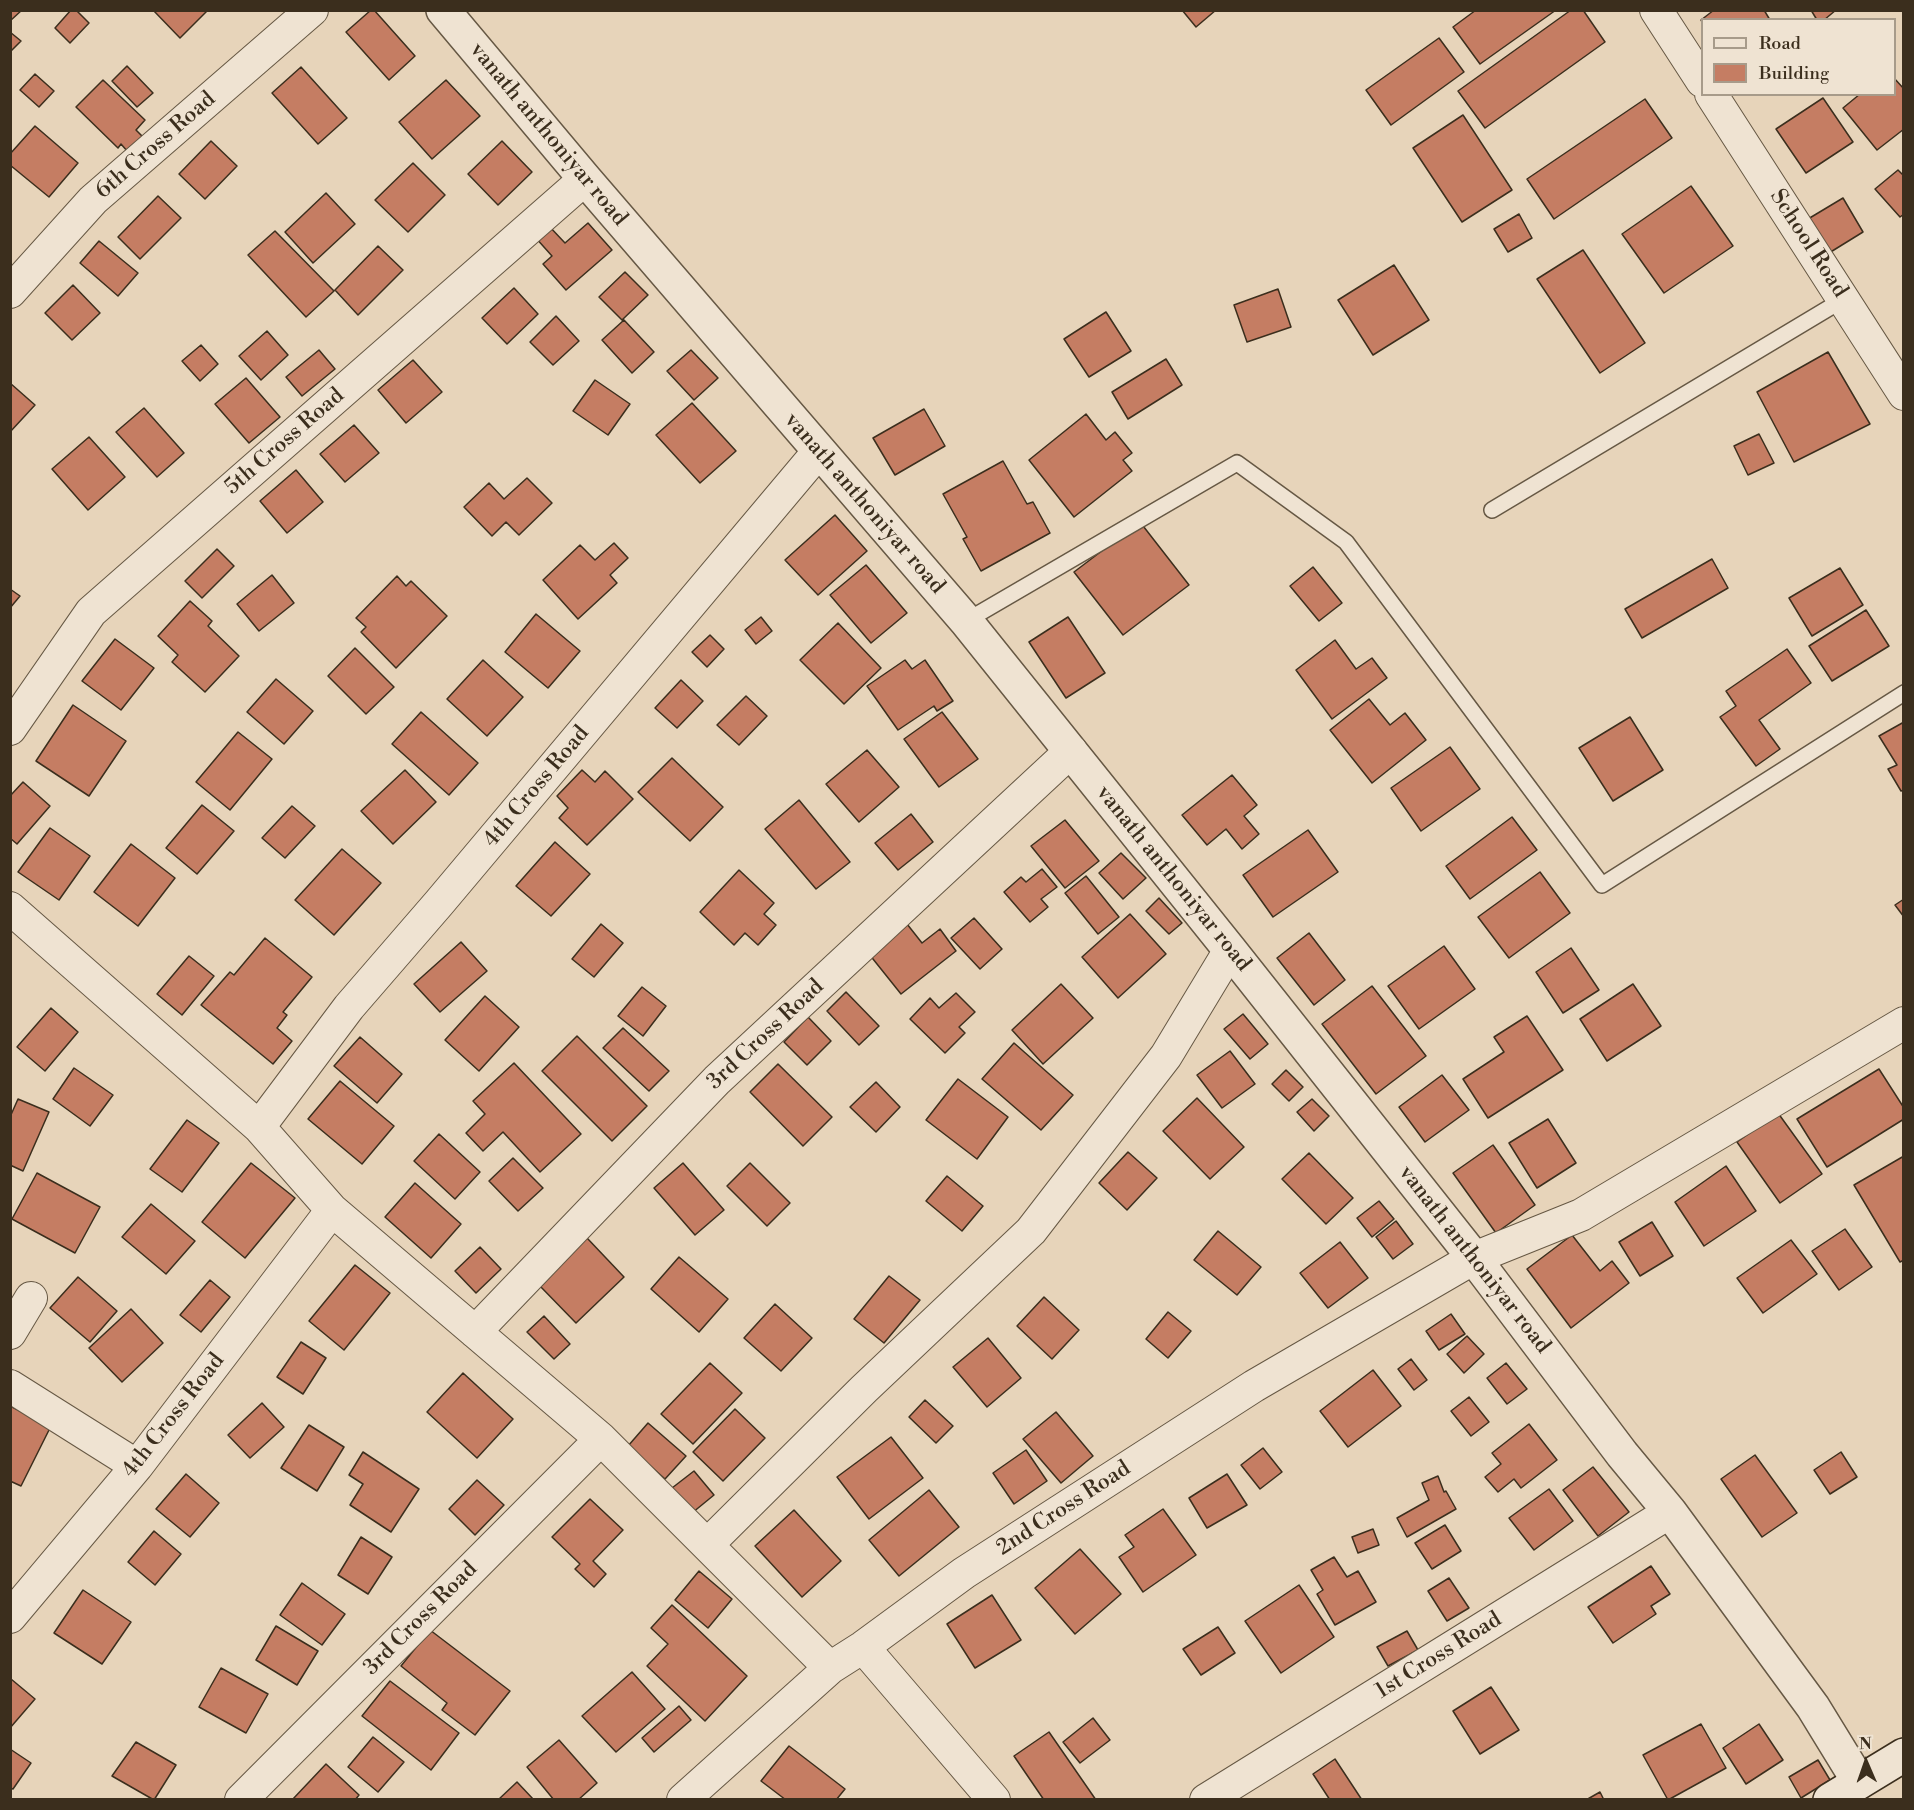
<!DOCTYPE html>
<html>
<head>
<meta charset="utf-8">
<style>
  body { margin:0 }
  #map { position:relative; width:1914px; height:1810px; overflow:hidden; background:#e7d4ba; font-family:"Libre Bodoni",serif }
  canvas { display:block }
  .frame { position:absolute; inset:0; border:12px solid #3b2e1d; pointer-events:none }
  .legend { position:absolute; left:1701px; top:18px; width:195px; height:78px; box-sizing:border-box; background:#efe3d2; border:2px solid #a79b8a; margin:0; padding:8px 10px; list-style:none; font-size:18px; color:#3b2e1d }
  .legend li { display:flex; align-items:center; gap:12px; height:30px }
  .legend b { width:30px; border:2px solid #a79b8a }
  .north { position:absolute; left:1836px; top:1732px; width:60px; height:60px; -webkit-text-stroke:4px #efe3d2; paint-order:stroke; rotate:358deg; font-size:16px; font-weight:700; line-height:24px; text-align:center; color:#3b2e1d }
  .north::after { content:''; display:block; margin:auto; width:21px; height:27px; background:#3b2e1d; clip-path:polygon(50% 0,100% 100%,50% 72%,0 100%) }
</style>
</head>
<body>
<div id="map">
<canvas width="1914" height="1810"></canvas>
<div class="frame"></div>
<ul class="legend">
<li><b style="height:8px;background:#efe3d2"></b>Road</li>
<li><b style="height:16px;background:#c57d63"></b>Building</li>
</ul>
<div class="north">N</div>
</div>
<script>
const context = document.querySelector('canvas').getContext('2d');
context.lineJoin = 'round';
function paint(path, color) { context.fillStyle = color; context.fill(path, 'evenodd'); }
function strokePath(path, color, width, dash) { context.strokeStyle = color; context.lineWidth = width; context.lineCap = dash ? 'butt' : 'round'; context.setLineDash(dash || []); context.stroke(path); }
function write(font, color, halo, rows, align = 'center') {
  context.font = font + ' "Libre Bodoni",serif'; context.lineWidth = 4.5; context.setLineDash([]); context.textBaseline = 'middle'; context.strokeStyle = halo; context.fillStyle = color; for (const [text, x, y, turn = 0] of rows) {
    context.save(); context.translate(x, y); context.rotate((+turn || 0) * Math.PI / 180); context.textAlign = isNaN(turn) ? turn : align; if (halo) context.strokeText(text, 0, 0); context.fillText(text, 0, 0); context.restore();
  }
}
const building = new Path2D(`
  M10,10H22L10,21Z
  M71,10H76L89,23L70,43L55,28Z
  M153,10H208L180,38Z
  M371,10H374L415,56L389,80L346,32Z
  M1182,10H1216L1196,27Z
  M1476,10H1556L1480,64L1453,27Z
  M1571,10H1583L1605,42L1485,128L1458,91Z
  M1714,10H1764L1770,20H1702V22L1701,20Z
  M1811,10H1836L1824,20H1817Z
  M10,32L21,41L10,52Z
  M1439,38L1464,72L1391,125L1366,90Z
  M127,66L153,93L137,107L112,81Z
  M301,67L347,118L318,144L272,93Z
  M35,74L54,91L39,107L20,90Z
  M1894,78L1904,89V129L1877,150L1843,108L1860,94H1894Z
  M103,80L145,120L136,130L143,137L128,152L121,144L118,148L76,107Z
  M446,80L480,116L432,159L399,122Z
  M1823,98L1853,142L1806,173L1776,129Z
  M1645,99L1672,138L1554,219L1527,179Z
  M1463,115L1512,190L1462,222L1413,148Z
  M35,126L78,163L49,197L10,165V154Z
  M211,141L237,166L205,199L179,174Z
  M502,141L532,172L498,205L468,174Z
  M413,163L445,195L408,232L375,200Z
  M1898,170L1904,176V214L1900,217L1875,189Z
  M1691,186L1733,246L1664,293L1622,234Z
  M326,193L355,224L313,263L285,232Z
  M158,196L181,218L140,259L118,237Z
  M1843,198L1863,232L1829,253L1808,219Z
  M1519,214L1532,238L1508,252L1494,229Z
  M588,223L612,250L566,290L543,264L552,256L535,237L548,225L565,243Z
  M275,231L334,291L306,317L248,255Z
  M99,241L138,273L118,296L80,263Z
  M378,246L403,270L358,315L335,290Z
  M1583,250L1645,343L1600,373L1537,279Z
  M1394,265L1429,320L1373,355L1338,300Z
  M625,272L648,295L622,320L599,297Z
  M73,285L100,313L72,340L45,313Z
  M514,288L538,314L507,344L482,318Z
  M1278,289L1291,327L1247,342L1234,305Z
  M1106,312L1131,351L1089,377L1064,339Z
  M556,316L579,341L553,365L530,342Z
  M624,320L654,352L632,373L602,340Z
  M267,331L288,355L261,380L239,356Z
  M201,345L218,364L200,381L182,361Z
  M319,350L335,369L302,396L286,377Z
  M691,350L718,378L694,400L667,371Z
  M1828,352L1870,424L1794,462L1757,392Z
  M1166,359L1182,385L1128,419L1112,392Z
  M413,360L442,392L406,423L378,390Z
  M246,378L280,417L249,443L215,404Z
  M595,380L630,404L608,435L573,411Z
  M10,383L35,405L10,432Z
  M692,403L736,451L700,483L656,435Z
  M144,408L184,453L157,477L116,432Z
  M924,409L945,446L895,475L873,438Z
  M1086,414L1106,440L1115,432L1132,453L1123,460L1132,471L1074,517L1029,460Z
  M354,425L379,453L345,482L320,454Z
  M1759,434L1774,463L1748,475L1734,446Z
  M89,437L125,477L88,510L52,469Z
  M1003,461L1027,504L1033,502L1050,533L981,571L963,539L967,537L943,494Z
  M296,470L323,502L287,533L260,501Z
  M527,478L552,503L519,535L506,522L492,536L464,507L489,483L504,499Z
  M835,515L867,551L818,595L785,560Z
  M1140,522L1189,585L1123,635L1074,572Z
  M614,543L628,558L610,575L617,583L578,619L543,580L580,545L595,560Z
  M217,549L234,566L202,598L185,581Z
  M1712,559L1728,588L1642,638L1625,609Z
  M866,565L907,613L871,643L830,595Z
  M1313,567L1342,603L1319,621L1290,586Z
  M1840,568L1863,605L1812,636L1789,598Z
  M272,575L294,603L259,631L237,604Z
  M397,576L406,586L411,581L447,616L396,668L361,632L366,627L356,618Z
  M10,589L20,596L10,608Z
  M190,601L212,621L208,626L239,656L205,692L172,662L178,655L158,636Z
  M1866,610L1889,646L1832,681L1809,646Z
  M536,614L580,651L548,688L505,652Z
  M761,617L772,631L756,644L745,630Z
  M1068,617L1105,673L1066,698L1029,642Z
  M838,623L881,668L844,704L800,660Z
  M710,635L724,649L707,667L692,652Z
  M115,639L154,668L121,710L82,681Z
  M1335,640L1356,669L1372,658L1387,678L1332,719L1296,670Z
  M355,648L394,687L366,714L328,676Z
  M1787,649L1811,683L1759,720L1780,749L1756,766L1720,717L1736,706L1726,691Z
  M483,660L523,697L487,736L447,699Z
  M905,660L912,669L925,660L953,701L937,711L934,706L898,730L867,686Z
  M276,679L313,711L284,744L247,712Z
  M681,680L703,701L677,728L655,708Z
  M746,696L767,716L739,745L717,725Z
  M1369,699L1390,725L1405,713L1426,740L1372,783L1330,730Z
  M73,705L126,741L89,796L36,761Z
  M421,712L478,763L449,795L392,744Z
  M942,712L978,759L939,787L904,739Z
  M1630,717L1663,770L1613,801L1579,748Z
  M1904,722V790L1901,791L1888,769L1897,765L1879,736Z
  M238,732L272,759L230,810L196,782Z
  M1450,747L1480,789L1421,831L1391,788Z
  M867,750L899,787L859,822L826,784Z
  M672,758L723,807L690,841L638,792Z
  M405,770L436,802L393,844L361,811Z
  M582,770L595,782L605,771L633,799L587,845L559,818L568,808L557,796Z
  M1232,775L1257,805L1244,816L1259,834L1242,849L1226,829L1207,845L1182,815Z
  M23,782L50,806L17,844L10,838V796Z
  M799,800L850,862L816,889L765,829Z
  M202,805L234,831L197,874L166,848Z
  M292,806L315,826L285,858L262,838Z
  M911,814L933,842L898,870L875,843Z
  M1512,817L1537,850L1470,899L1446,866Z
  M1065,820L1099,861L1065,888L1031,846Z
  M50,828L90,856L59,900L18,872Z
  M1308,830L1338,872L1273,917L1243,875Z
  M555,842L590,874L551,916L516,886Z
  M131,844L175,878L138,926L94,892Z
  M342,849L381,883L334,935L295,900Z
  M1121,853L1146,878L1123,899L1099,873Z
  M1042,869L1057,887L1041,899L1048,907L1030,922L1004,892L1021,877L1026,882Z
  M739,870L774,903L764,914L776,925L758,945L745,933L734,945L700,912Z
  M1540,872L1570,913L1509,958L1478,917Z
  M1086,876L1119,917L1098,934L1065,893Z
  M1159,898L1182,923L1169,934L1146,911Z
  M1904,899V917L1895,905Z
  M1130,914L1166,954L1118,998L1082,957Z
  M974,918L1002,949L980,969L951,938Z
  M601,924L623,943L594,977L572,959Z
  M907,924L922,943L940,929L956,951L901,994L869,954Z
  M1309,933L1345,980L1314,1005L1277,958Z
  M265,938L312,977L283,1012L287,1015L277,1028L292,1041L273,1064L201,1005L230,972L234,975Z
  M461,942L487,971L440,1012L414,984Z
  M1444,946L1475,989L1419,1029L1388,986Z
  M1571,948L1599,990L1563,1013L1536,972Z
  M189,956L214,976L182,1015L157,994Z
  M1061,984L1093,1018L1043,1064L1012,1030Z
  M1633,984L1661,1026L1607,1061L1580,1019Z
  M1372,986L1426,1056L1376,1094L1322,1024Z
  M642,987L666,1006L643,1036L618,1016Z
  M846,992L879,1026L859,1045L827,1011Z
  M956,993L975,1012L959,1027L965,1033L945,1053L910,1019L930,998L939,1008Z
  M485,996L519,1027L479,1071L445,1040Z
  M51,1008L78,1032L45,1071L17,1047Z
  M1243,1014L1268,1044L1250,1059L1224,1029Z
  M1527,1016L1563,1070L1488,1118L1463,1079L1504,1052L1494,1037Z
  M808,1017L831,1041L807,1065L784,1042Z
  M623,1028L669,1071L649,1091L603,1048Z
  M577,1036L647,1106L612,1141L542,1071Z
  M360,1037L402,1074L377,1103L334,1066Z
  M1014,1043L1073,1095L1041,1130L982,1079Z
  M1230,1051L1255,1084L1222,1108L1197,1075Z
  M514,1063L581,1134L540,1172L503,1132L483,1151L466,1133L485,1114L473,1101Z
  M778,1064L832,1117L803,1146L750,1092Z
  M74,1068L113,1095L90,1126L53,1099Z
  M1879,1069L1904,1108V1119L1827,1167L1797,1119Z
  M1286,1070L1303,1087L1289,1101L1272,1084Z
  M1442,1075L1469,1110L1425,1142L1399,1107Z
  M958,1079L1008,1117L977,1159L926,1120Z
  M340,1081L394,1126L362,1164L308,1119Z
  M876,1082L900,1107L876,1132L850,1107Z
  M1197,1098L1244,1147L1210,1179L1163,1131Z
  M18,1099L49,1112L23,1171L10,1165V1117Z
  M1312,1099L1329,1116L1314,1131L1297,1112Z
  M1778,1113L1822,1174L1780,1203L1737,1142Z
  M1548,1119L1576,1163L1537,1188L1509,1143Z
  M187,1120L219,1143L182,1192L150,1169Z
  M439,1134L480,1172L455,1199L414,1161Z
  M1493,1145L1535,1205L1496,1233L1453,1173Z
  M1128,1152L1157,1178L1127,1210L1099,1183Z
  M1309,1153L1353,1198L1326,1224L1282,1179Z
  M1904,1156V1260L1900,1262L1854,1185Z
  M513,1158L543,1188L518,1211L489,1181Z
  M251,1163L295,1198L245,1258L202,1222Z
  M683,1163L724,1210L695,1235L654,1188Z
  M750,1163L790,1203L767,1226L727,1186Z
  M1726,1166L1756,1211L1704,1246L1675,1202Z
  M37,1173L100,1207L75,1253L12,1219Z
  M947,1176L983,1206L962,1231L926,1201Z
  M415,1183L461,1224L431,1258L385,1217Z
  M1379,1201L1394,1219L1372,1237L1357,1218Z
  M151,1204L195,1241L166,1274L122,1237Z
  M1396,1221L1413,1244L1393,1259L1376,1237Z
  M1652,1222L1673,1256L1640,1276L1619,1242Z
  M1845,1229L1872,1267L1839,1290L1812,1251Z
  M1218,1231L1261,1267L1237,1295L1194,1260Z
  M1572,1235L1600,1271L1612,1261L1629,1283L1571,1328L1527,1269Z
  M587,1238L624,1277L576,1323L538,1284Z
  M1791,1240L1817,1274L1763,1313L1737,1278Z
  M1340,1242L1368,1278L1328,1308L1300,1273Z
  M480,1247L501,1269L476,1293L455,1271Z
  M679,1257L728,1299L699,1332L651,1289Z
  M355,1265L390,1293L344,1350L309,1321Z
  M889,1276L920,1300L884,1343L854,1319Z
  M78,1277L117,1311L90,1342L50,1308Z
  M210,1280L230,1297L201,1332L180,1315Z
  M1044,1297L1079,1330L1052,1359L1017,1326Z
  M775,1304L812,1338L781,1371L744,1338Z
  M131,1309L163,1343L122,1382L89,1348Z
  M1168,1312L1191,1331L1168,1358L1146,1339Z
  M1451,1314L1465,1334L1439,1350L1426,1331Z
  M544,1316L570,1344L554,1359L527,1332Z
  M1467,1336L1484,1354L1464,1373L1447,1354Z
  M988,1338L1021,1378L987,1407L953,1367Z
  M301,1342L326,1358L303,1394L277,1377Z
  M1411,1359L1427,1380L1414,1390L1398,1369Z
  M710,1363L742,1393L693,1444L661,1414Z
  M1506,1363L1527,1389L1507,1404L1487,1378Z
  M1373,1370L1401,1406L1348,1447L1320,1411Z
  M463,1373L513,1419L477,1458L427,1412Z
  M1469,1397L1489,1422L1471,1436L1451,1411Z
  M925,1400L953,1426L936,1443L909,1417Z
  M262,1403L284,1427L250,1458L228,1435Z
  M10,1406L51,1426L21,1486L10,1481Z
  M735,1409L765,1438L723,1481L693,1452Z
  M1056,1412L1093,1456L1061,1483L1023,1439Z
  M648,1423L686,1456L665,1479L628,1446Z
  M1529,1424L1557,1460L1521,1488L1514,1479L1498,1492L1485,1477L1501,1464L1492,1453Z
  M309,1425L344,1447L317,1491L281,1468Z
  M891,1437L923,1478L869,1519L837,1477Z
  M1263,1448L1282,1472L1260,1489L1241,1465Z
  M1026,1450L1047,1481L1014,1504L993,1473Z
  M363,1452L419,1489L391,1532L350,1505L363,1484L349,1475Z
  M1841,1452L1857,1477L1830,1494L1814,1470Z
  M1755,1455L1797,1513L1762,1537L1721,1479Z
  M1593,1467L1629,1512L1598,1536L1563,1490Z
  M694,1471L714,1495L692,1513L672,1488Z
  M186,1474L219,1503L190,1537L156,1509Z
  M1227,1474L1247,1505L1207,1528L1189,1498Z
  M1438,1476L1444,1492L1446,1491L1456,1509L1407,1537L1397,1518L1429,1500L1422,1483Z
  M477,1480L504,1505L475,1535L449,1509Z
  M1549,1489L1573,1521L1534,1550L1509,1518Z
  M929,1490L959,1527L899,1576L869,1540Z
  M590,1499L623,1530L593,1561L606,1574L594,1587L575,1569L580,1564L552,1537Z
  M1163,1509L1196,1555L1143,1592L1119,1557L1134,1547L1125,1535Z
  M794,1510L841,1561L802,1597L755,1546Z
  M1445,1525L1461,1551L1432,1569L1415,1543Z
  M1373,1529L1379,1545L1358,1553L1352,1537Z
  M154,1531L181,1554L155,1585L128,1562Z
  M361,1537L392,1557L368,1594L338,1575Z
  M1080,1549L1121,1594L1075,1634L1035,1588Z
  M1334,1557L1347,1577L1358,1571L1376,1602L1335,1625L1317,1594L1323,1590L1311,1570Z
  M1651,1566L1670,1594L1651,1606L1656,1614L1613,1643L1588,1607Z
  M699,1571L732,1599L708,1628L675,1600Z
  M1449,1578L1469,1608L1447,1621L1428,1591Z
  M302,1583L345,1614L322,1645L280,1615Z
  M1299,1585L1334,1637L1281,1673L1245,1621Z
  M83,1590L131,1622L102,1664L54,1633Z
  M992,1595L1021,1640L975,1668L947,1624Z
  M672,1605L747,1676L705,1721L647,1666L668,1644L651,1628Z
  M276,1626L318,1651L297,1685L256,1660Z
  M1218,1627L1235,1653L1201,1675L1183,1649Z
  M430,1630L510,1691L475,1735L442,1710L447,1703L401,1666Z
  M1407,1631L1418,1650L1388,1666L1377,1647Z
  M221,1668L268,1694L246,1733L199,1707Z
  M632,1672L665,1709L616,1752L582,1716Z
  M11,1679L35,1699L10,1728V1679Z
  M390,1681L459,1733L431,1770L362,1716Z
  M1491,1687L1519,1730L1480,1754L1453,1711Z
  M679,1706L691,1720L654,1752L642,1738Z
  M1093,1718L1110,1740L1080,1763L1063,1742Z
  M1701,1724L1726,1768L1668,1800L1643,1755Z
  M1759,1724L1783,1760L1746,1784L1723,1748Z
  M1049,1732L1096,1800H1044L1014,1756Z
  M373,1737L404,1762L378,1792L348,1767Z
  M559,1740L597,1783L578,1800H554L527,1767Z
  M136,1742L176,1765L154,1800L112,1776Z
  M789,1746L845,1789L836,1800H786L761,1781Z
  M10,1749L31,1763L13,1789L10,1788Z
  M1335,1759L1362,1800H1330L1313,1774Z
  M1818,1760L1830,1780L1801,1798L1789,1777Z
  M326,1764L359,1795L355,1800H292Z
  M517,1782L534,1800H498Z
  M1600,1792L1604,1800H1586Z`);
const service = new Path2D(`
  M1492,510L1844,299
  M966,621L1237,463L1346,542L1602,885L1904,693`);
const minor = new Path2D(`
  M1656,10L1702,81
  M1711,94L1904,394
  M10,292L93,200L312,10
  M10,729L91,612L585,179
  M10,908L259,1127L332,1210L601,1439L830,1668
  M259,1127L349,1007L439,903L819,451
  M475,1332L717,1080L1071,751
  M10,1333L31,1298
  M10,1386L137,1466
  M707,1545L864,1389L1031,1231L1166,1056L1230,950
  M10,1617L137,1466L332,1210
  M863,1647L994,1800
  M241,1800L601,1439
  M683,1800L830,1668L863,1647L964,1573L1254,1386L1474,1258L1581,1215L1904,1023
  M1206,1800L1670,1512`);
const tertiary = new Path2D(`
  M443,10L585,179L966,621L1230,950L1474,1258L1622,1454L1670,1512L1813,1707L1859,1782`);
const secondary = new Path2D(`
  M1830,1800L1904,1755`);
const streetNames = [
  ["vanath anthoniyar road",548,135,50],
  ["6th Cross Road",156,146,-41],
  ["School Road",1808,244,57],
  ["5th Cross Road",285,442,-41],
  ["vanath anthoniyar road",864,504,49],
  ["4th Cross Road",537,787,-50],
  ["vanath anthoniyar road",1173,879,51],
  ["3rd Cross Road",766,1035,-43],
  ["vanath anthoniyar road",1474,1260,52],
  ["4th Cross Road",174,1416,-52],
  ["2nd Cross Road",1064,1509,-33],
  ["3rd Cross Road",421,1619,-45],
  ["1st Cross Road",1439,1656,-32]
];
paint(building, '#c57d63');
strokePath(building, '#3b2e1d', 1.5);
strokePath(service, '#665844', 18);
strokePath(minor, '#665844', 34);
strokePath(tertiary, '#665844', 36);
strokePath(secondary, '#3b2e1d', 36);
strokePath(service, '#efe3d2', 15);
strokePath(minor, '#efe3d2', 32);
strokePath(tertiary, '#efe3d2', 33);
strokePath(secondary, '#efe3d2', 33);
write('22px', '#3b2e1d', '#efe3d2', streetNames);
</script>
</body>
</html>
